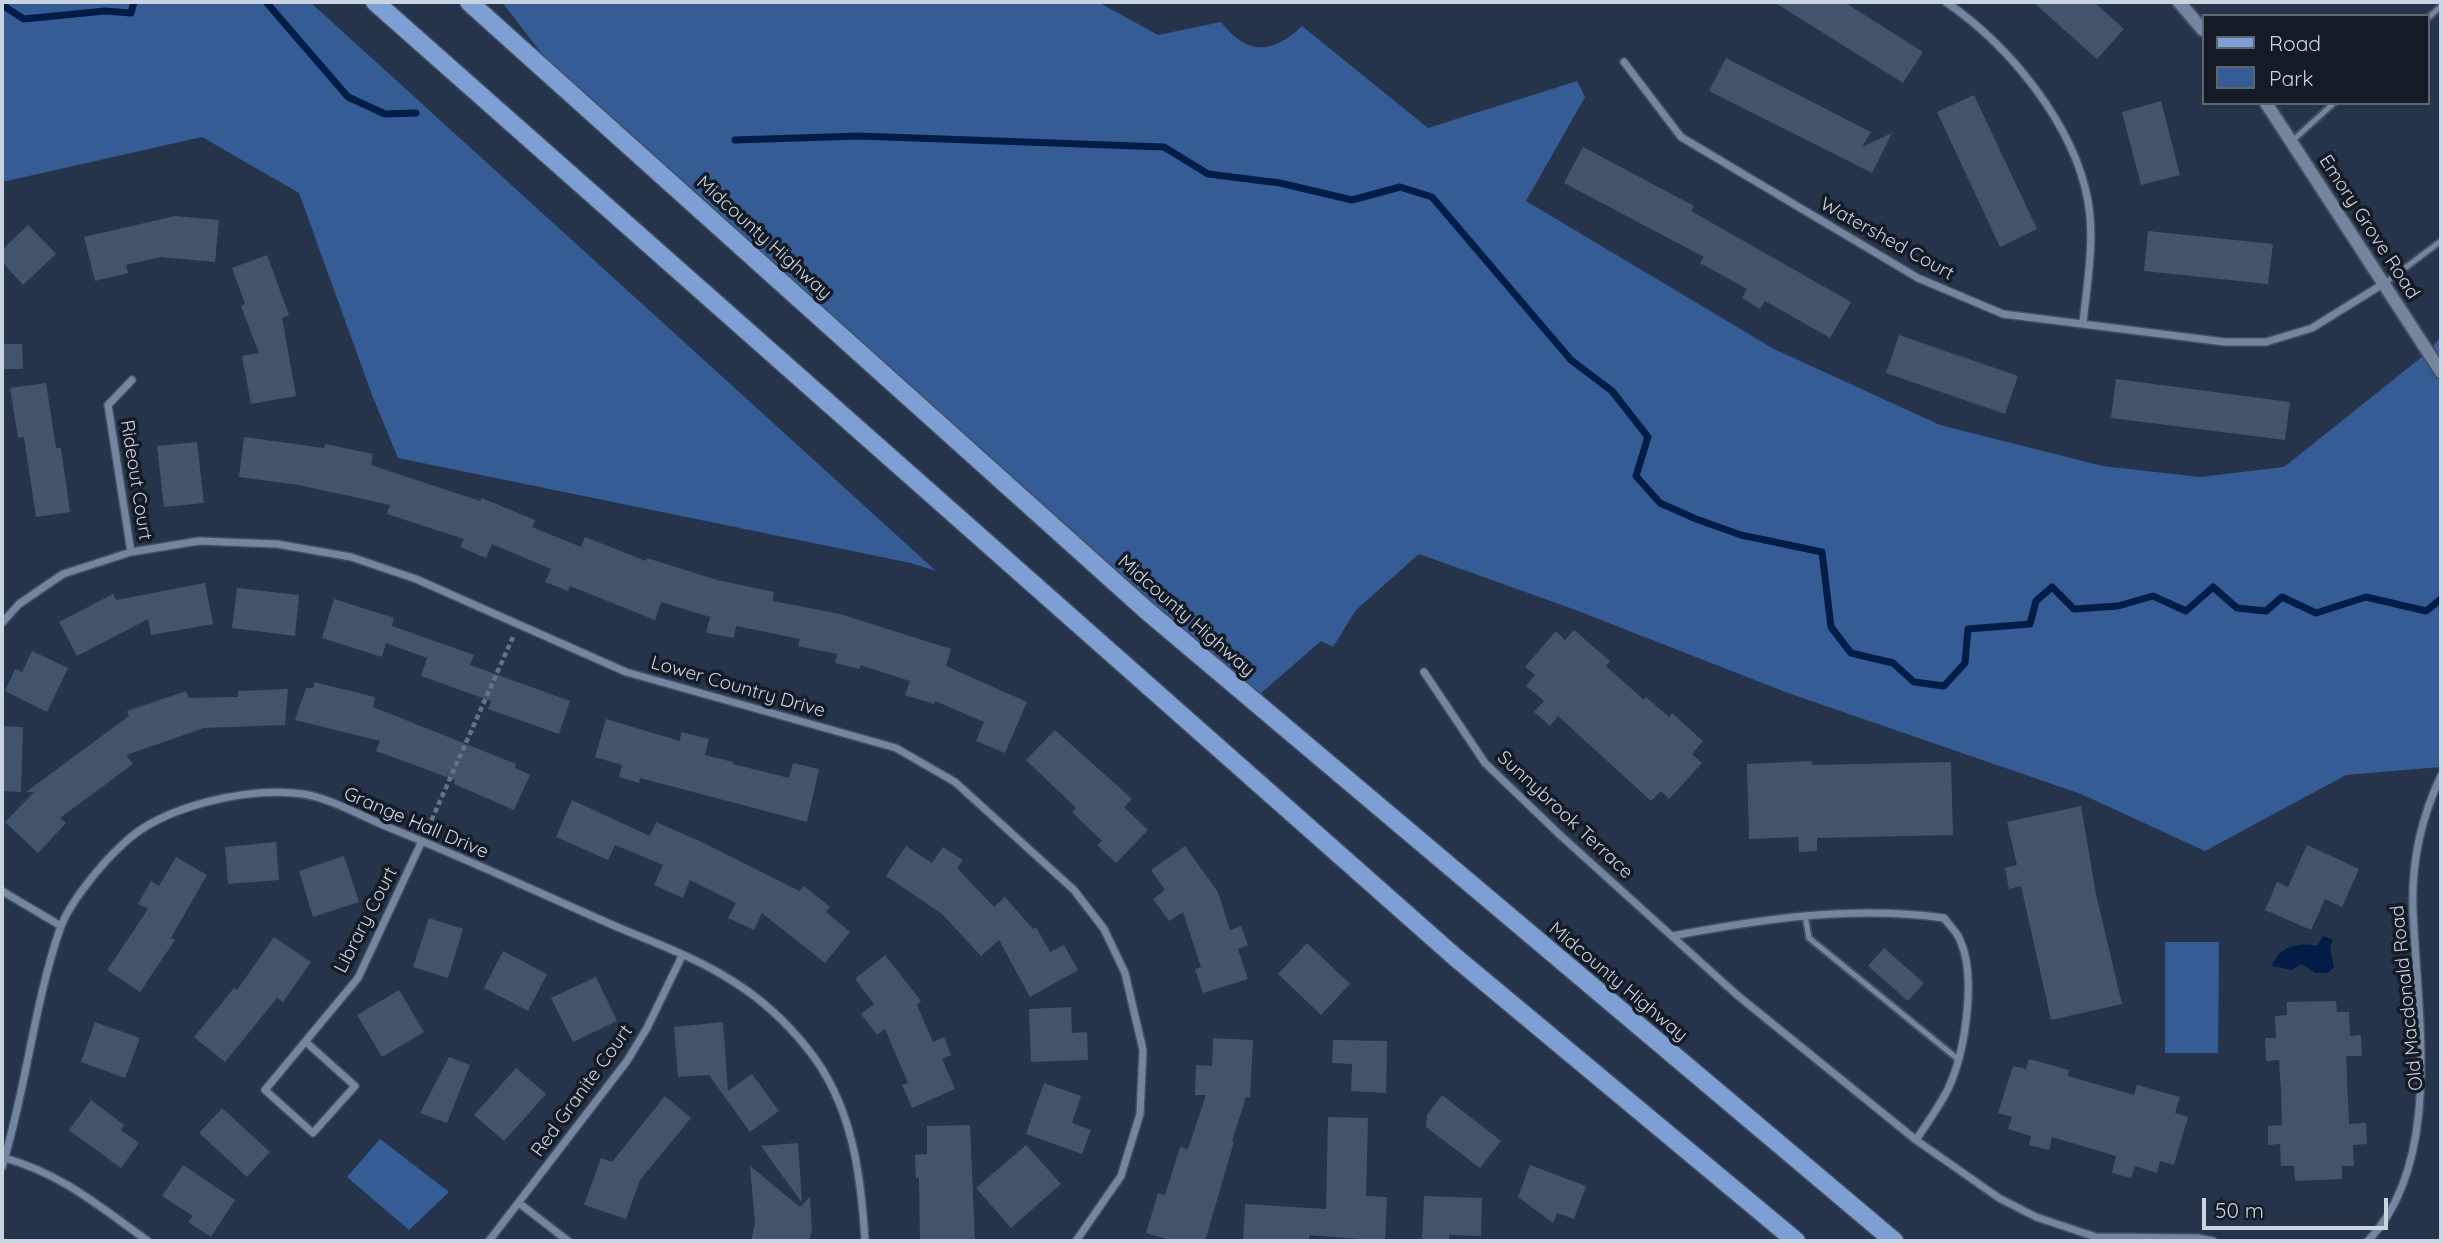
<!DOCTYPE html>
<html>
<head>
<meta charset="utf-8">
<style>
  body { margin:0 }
  #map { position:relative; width:2443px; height:1243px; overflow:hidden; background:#25344a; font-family:Quicksand,sans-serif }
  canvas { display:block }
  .frame { position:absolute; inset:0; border:4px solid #cad3e2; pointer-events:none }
  .legend { position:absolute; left:2202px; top:14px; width:228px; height:91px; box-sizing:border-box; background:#141b25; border:2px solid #5d6571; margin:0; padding:9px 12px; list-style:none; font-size:21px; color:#cad3e2 }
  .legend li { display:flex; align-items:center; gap:14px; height:35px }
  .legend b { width:35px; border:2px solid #5d6571 }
  .scale { position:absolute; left:2202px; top:1198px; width:186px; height:32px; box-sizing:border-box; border:4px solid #cad3e2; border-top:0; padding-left:9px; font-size:21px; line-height:24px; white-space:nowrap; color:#cad3e2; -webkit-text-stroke:5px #141b25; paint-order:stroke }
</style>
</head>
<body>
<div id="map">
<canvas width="2443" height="1243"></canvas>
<div class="frame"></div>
<ul class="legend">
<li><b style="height:9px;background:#7d9fd4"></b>Road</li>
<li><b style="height:19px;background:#365c96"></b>Park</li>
</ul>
<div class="scale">50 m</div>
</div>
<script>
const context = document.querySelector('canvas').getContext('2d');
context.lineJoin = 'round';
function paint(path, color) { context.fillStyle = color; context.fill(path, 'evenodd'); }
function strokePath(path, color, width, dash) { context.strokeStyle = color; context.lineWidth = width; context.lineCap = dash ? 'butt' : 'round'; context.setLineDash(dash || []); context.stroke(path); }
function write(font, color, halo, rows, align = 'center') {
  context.font = font + ' Quicksand,sans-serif'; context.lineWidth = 7; context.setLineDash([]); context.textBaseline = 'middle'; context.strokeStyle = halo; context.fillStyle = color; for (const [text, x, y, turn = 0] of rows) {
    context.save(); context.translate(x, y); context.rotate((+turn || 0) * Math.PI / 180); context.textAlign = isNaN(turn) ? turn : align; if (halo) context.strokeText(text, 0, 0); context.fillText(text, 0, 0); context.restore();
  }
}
const green = new Path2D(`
  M2,2H310L936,571L911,563L398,458L372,395L299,193L202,137L2,182Z
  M502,2H1098L1158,35L1221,22C1247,56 1273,54 1302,26L1428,128L1577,81L1585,97L1526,201L1774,349L1940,425L2102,466L2200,477L2284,467L2428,352L2441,337V767L2346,775L2205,851L2081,794L1788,693L1573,609L1419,554L1356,610L1333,647L1321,641L1252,701L572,93Z
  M2165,942H2219L2218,1053H2165Z
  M380,1139L449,1192L409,1230L347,1177Z`);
const water = new Path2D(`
  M2323,936L2333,940L2330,947L2334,967L2328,973H2315L2301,964L2292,970L2272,966C2279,946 2299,942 2317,946Z`);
const stream = new Path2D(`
  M266,2L348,97L385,114L416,113
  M2,5L24,19L105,11L131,13L134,2
  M735,140L859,136L1164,147L1208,174L1280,183L1352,200L1400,187L1432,197L1571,360L1612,391L1648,437L1636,476L1660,503L1696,519L1741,535L1822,552L1831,627L1851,653L1893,663L1914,682L1944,686L1965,663L1968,629L2030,624L2036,601L2052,587L2074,609L2118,606L2153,596L2186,611L2213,587L2237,608L2266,611L2282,597L2316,613L2366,597L2426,611L2441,599`);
const building = new Path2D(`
  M1774,2H1844L1923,52L1903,83Z
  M2033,2H2094L2124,29L2097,59Z
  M1726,58L1871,132L1862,147L1892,133L1872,173L1709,91Z
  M1974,95L2037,229L2000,247L1937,112Z
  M2161,101L2180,175L2141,185L2122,112Z
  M1583,147L1694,206L1691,211L1851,302L1830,338L1765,301L1760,309L1742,298L1747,289L1700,263L1704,257L1564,183Z
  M175,216L219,220L215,262L160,257L126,265L128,273L95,281L84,237Z
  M28,225L56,254L23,285L2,262V250Z
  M2148,231L2273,244L2268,284L2144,271Z
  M267,255L289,315L282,318L296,396L251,404L242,356L259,353L241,306L245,304L232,268Z
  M1899,335L2018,376L2005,414L1886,373Z
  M2,344H22L23,369H2Z
  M2116,379L2290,402L2285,440L2111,418Z
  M46,383L56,448H61L70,512L36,517L24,437L18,438L10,388Z
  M244,437L324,448L325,444L373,454L371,465L480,501L482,498L535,520L532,527L581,547L585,537L646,561L647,558L717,580L774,592L773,601L840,614L951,649L946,666L1027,702L1005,753L976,741L984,722L935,701L934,704L905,695L910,681L860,665V669L835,663L837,654L798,646L800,639L736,626L734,638L706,633L710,617L661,602L655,620L570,586L568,591L545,582L551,569L492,544L486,558L460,547L464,539L387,514L390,505L299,485L239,477Z
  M197,442L204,503L164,507L157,446Z
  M205,583L213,624L151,635L148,619L77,656L59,622L113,594L116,600Z
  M237,588L299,595L295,636L232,628Z
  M334,599L394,618L392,626L474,655L470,665L570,701L559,734L488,709L491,701L421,676L427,658L386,643L382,657L322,638Z
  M1574,630L1610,661L1606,666L1644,700L1646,697L1669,717L1672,713L1703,741L1692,754L1702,763L1669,799L1661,791L1651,801L1558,716L1550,726L1534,712L1544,701L1526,686L1535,675L1525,667L1556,631L1565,640Z
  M32,651L68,668L47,712L5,691L15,669L22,672Z
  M314,682L375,697L373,707L516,764L515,768L530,775L514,810L454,784L455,780L376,751L380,741L295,720L306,688H313Z
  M288,689L285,725L204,728L126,755L133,764L60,818L66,823L38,853L5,822L34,792H26L129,716L127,711L186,691L189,698L238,697V691Z
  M606,719L680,741L681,732L709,739L705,755L733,762V764L789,778L793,763L819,769L807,822L640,778L639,783L619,777L622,765L595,757Z
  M2,726L23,727L21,792L2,791Z
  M1055,730L1132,799L1124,807L1148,830L1116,863L1097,845L1102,841L1072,812L1076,808L1026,760Z
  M1812,761V765L1951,762L1953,835L1817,838V851L1799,852L1798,837L1749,839L1747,764Z
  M572,800L650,836L656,822L706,844L799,891L804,886L830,907L826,912L850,932L825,963L762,913L754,930L728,918L736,903L690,880L683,898L654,885L663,865L615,845L608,860L556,837Z
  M2081,806L2096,894L2122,1004L2051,1020L2021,886L2009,889L2005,868L2017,865L2007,822Z
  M276,842L279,880L228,884L225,847Z
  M2307,845L2359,869L2342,907L2325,899L2311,930L2265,910L2277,882L2288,887Z
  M906,846L932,863L943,847L963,860L957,868L994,907L1005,897L1033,929L1036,927L1050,952L1064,945L1078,970L1030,997L999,940L981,956L942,914L886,876Z
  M1185,846L1218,892L1230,930L1241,926L1248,945L1238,949L1248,979L1203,993L1195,969L1201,967L1183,912L1169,921L1153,899L1165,890L1151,870Z
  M344,856L359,902L313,917L299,871Z
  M176,857L207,875L171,938L175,940L140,992L107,970L148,909L138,904L151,881L159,886Z
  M429,918L463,929L448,978L413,967Z
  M274,937L311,962L283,1002L277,998L225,1062L194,1037L234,988L237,990Z
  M1307,943L1350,984L1321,1015L1278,974Z
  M1884,948L1924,983L1908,1001L1868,966Z
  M503,951L547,974L528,1011L484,988Z
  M885,955L921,1001L917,1005L933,1042L944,1037L951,1055L942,1059L955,1089L912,1108L902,1085L908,1083L885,1029L877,1035L861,1014L874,1004L855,979Z
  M596,977L617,1021L573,1042L551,998Z
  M399,990L424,1032L382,1057L357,1015Z
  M2336,1001L2337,1012H2349L2350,1036L2361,1035L2362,1056H2346L2349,1124L2366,1123L2367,1144L2353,1145L2354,1166H2342V1179L2295,1181L2294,1166H2281L2280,1144L2268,1145V1126L2282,1125L2281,1090L2279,1060L2266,1061L2265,1038H2276L2275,1016L2287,1015V1002Z
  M1071,1007L1072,1033L1087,1032L1088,1060L1031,1062L1029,1009Z
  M95,1022L140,1038L125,1078L81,1062Z
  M723,1022L728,1091L752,1074L779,1111L750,1132L709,1075L678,1077L674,1027Z
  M1213,1038L1253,1040L1250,1097H1246L1232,1141L1234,1142L1205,1241H1173L1146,1233L1158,1193L1165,1195L1180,1147L1188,1149L1206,1095H1195L1196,1065L1212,1066Z
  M1333,1040L1387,1041L1386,1093L1351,1091L1352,1064L1332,1063Z
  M449,1057L470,1065L447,1123L420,1113Z
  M2029,1059L2069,1070L2068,1076L2134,1095L2137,1085L2180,1097L2175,1113L2188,1117L2174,1165L2160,1161L2157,1173L2135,1166L2131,1178L2112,1173L2116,1156L2052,1137L2049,1150L2029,1145L2031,1136L2008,1129L2012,1117L1998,1113L2013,1066L2026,1069Z
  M516,1068L546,1094L504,1141L474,1115Z
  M1044,1083L1081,1096L1072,1123L1091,1130L1082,1154L1026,1134Z
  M1442,1095L1501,1141L1480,1168L1426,1127L1427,1115Z
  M665,1096L691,1118L640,1180L626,1219L584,1205L601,1158L612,1162Z
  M91,1100L124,1125L121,1130L139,1143L121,1168L69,1130Z
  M222,1108L270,1152L247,1177L199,1133Z
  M1328,1117L1368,1118L1366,1196L1387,1197L1385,1241L1309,1235V1241H1243L1245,1204L1326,1209Z
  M970,1125L975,1241H920L919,1178H916L915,1155L927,1154V1126Z
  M798,1143L802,1203L761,1146Z
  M1026,1145L1061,1184L1011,1228L976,1188Z
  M183,1165L235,1200L211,1237L188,1222L193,1216L162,1196Z
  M1530,1165L1586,1186L1574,1219L1557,1213L1553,1223L1518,1197Z
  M750,1166L800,1207L810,1197L812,1229L809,1241H751L755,1223Z
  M1424,1196L1482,1198L1481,1236L1449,1235V1241H1422Z`);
const path = new Path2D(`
  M428,828L513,637`);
const service = new Path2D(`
  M2427,19L2441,6
  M2291,142L2334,103
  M2385,283L2441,241
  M1805,915L1809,938L1959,1060`);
const minor = new Path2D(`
  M1946,2C2009,45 2074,124 2088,201C2095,241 2087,284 2083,323
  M1624,62L1681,137L1918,278L2003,314L2225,342H2266L2312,328L2383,284
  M131,552L108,405L132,380
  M2,623L19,604L63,574L131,552L199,541L277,544L351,557L416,579L626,672L896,748L955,782L1074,890L1104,929L1125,973L1143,1050L1140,1114L1121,1176L1076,1241
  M1424,672L1485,763L1560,835L1737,995L1916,1140L1999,1198L2036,1217L2096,1237L2198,1238L2213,1241
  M2,891L61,926
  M1672,936C1762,919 1853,905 1944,918C1949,925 1957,932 1960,940C1977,977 1965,1053 1948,1089C1939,1107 1927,1123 1916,1140
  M307,1043L355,1086L313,1133L265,1090L358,978L422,841
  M5,1158C62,1174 100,1207 148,1241
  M2,1167C26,1090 34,1004 60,929C69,903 102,863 123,844C163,805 249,787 303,794C331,798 369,820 395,830C467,859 537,892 608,923C649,941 696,957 734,982C761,999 787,1023 807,1048C852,1103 861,1174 865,1241
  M519,1203L568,1241
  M489,1241L627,1061L647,1028L682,956
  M2368,1241C2443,1162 2418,1021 2413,911C2411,863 2421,818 2441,776`);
const tertiary = new Path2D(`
  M2179,2L2203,30
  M2266,103L2441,372`);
const primary = new Path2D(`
  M375,2L1455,957L1796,1241
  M469,2L1146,610L1894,1241`);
const streetNames = [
  ["Emory Grove Road",2369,227,57],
  ["Midcounty Highway",764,238,42],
  ["Watershed Court",1887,239,29],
  ["Rideout Court",136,480,81],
  ["Midcounty Highway",1186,616,41],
  ["Lower Country Drive",738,687,16],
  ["Sunnybrook Terrace",1565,815,43],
  ["Grange Hall Drive",416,823,23],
  ["Library Court",366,920,-63],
  ["Midcounty Highway",1618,982,40],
  ["Old Macdonald Road",2407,998,-96],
  ["Red Granite Court",582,1091,-54]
];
paint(green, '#365c96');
paint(water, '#001c47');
strokePath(stream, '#001c47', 7);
paint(building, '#43536b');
strokePath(service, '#424f62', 9);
strokePath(minor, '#424f62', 10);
strokePath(tertiary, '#424f62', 16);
strokePath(primary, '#424f62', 21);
strokePath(path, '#667386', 4.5, [5, 3.5]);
strokePath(service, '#73859f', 5);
strokePath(minor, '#73859f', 7);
strokePath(tertiary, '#73859f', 12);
strokePath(primary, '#7d9fd4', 18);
write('19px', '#cad3e2', '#141b25', streetNames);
</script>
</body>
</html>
